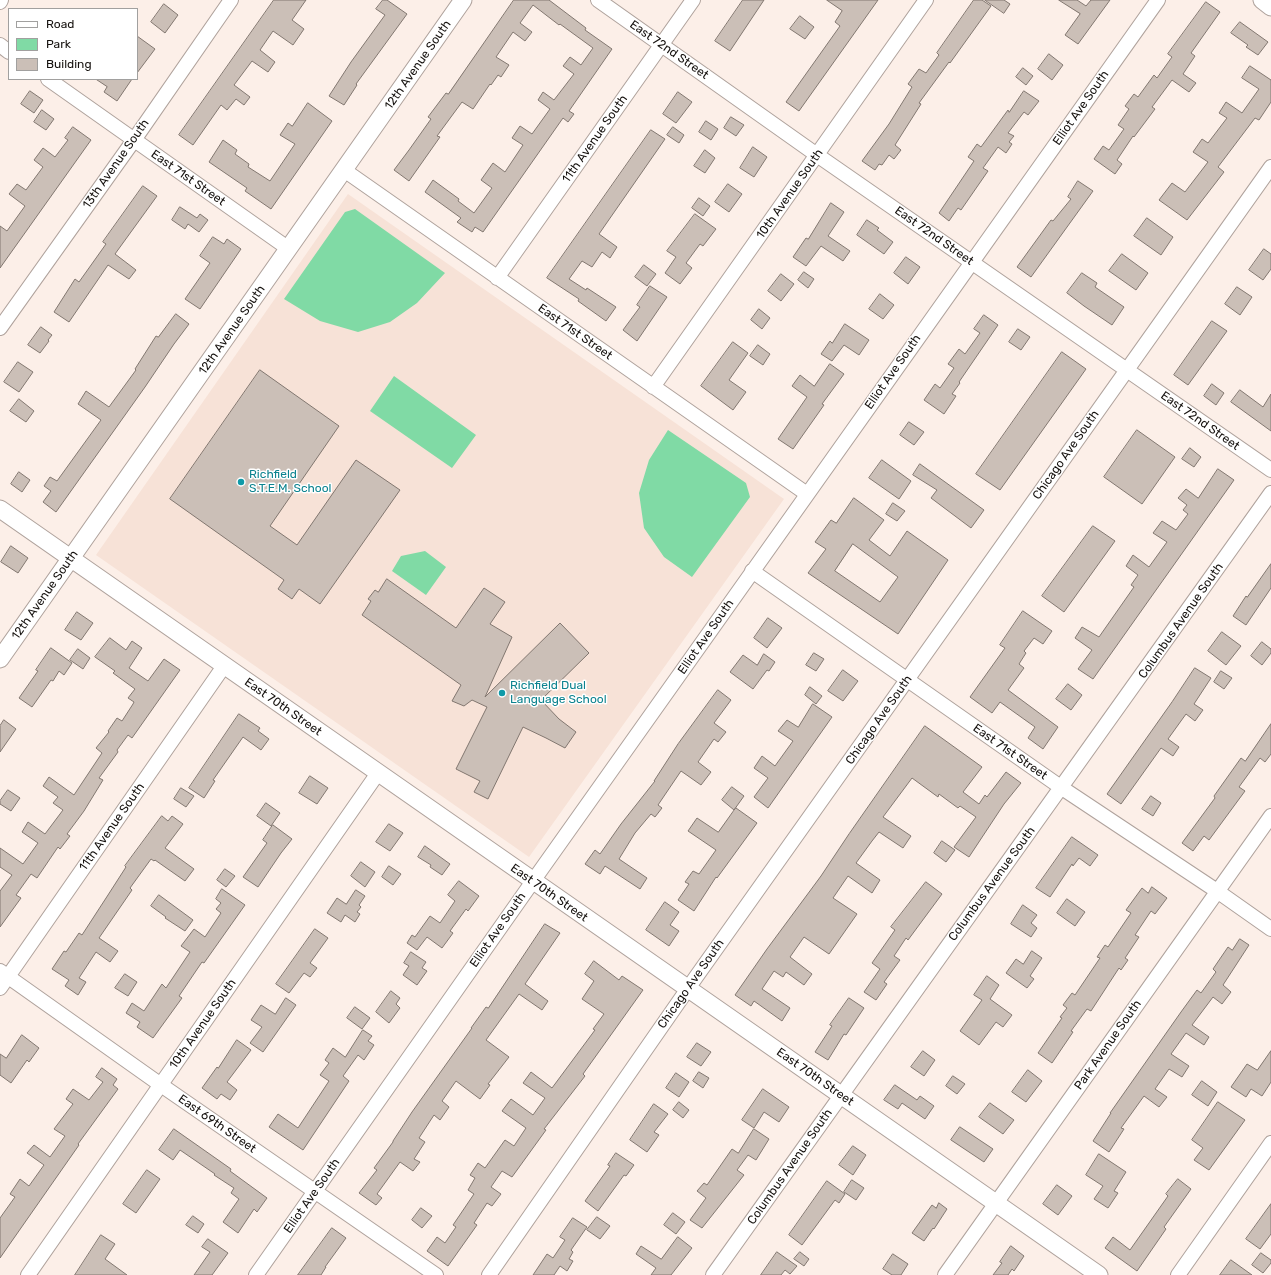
<!DOCTYPE html>
<html>
<head>
<meta charset="utf-8">
<style>
  body { margin:0 }
  #map { position:relative; width:1271px; height:1275px; overflow:hidden; background:#fcefe8; font-family:Rubik,sans-serif }
  canvas { display:block }
  .legend { position:absolute; left:8px; top:8px; width:130px; height:72px; box-sizing:border-box; background:#fff; border:1px solid #a1a09f; margin:0; padding:5px 7px; list-style:none; font-size:12px; color:#15110e }
  .legend li { display:flex; align-items:center; gap:8px; height:20px }
  .legend b { width:20px; border:1px solid #a1a09f }
</style>
</head>
<body>
<div id="map">
<canvas width="1271" height="1275"></canvas>
<ul class="legend">
<li><b style="height:5px;background:#fff"></b>Road</li>
<li><b style="height:11px;background:#80daa5"></b>Park</li>
<li><b style="height:11px;background:#cbbfb7"></b>Building</li>
</ul>
</div>
<script>
const context = document.querySelector('canvas').getContext('2d');
context.lineJoin = 'round';
function paint(path, color) { context.fillStyle = color; context.fill(path, 'evenodd'); }
function strokePath(path, color, width, dash) { context.strokeStyle = color; context.lineWidth = width; context.lineCap = dash ? 'butt' : 'round'; context.setLineDash(dash || []); context.stroke(path); }
function write(font, color, halo, rows, align = 'center') {
  context.font = font + ' Rubik,sans-serif'; context.lineWidth = 3; context.setLineDash([]); context.textBaseline = 'middle'; context.strokeStyle = halo; context.fillStyle = color; for (const [text, x, y, turn = 0] of rows) {
    context.save(); context.translate(x, y); context.rotate((+turn || 0) * Math.PI / 180); context.textAlign = isNaN(turn) ? turn : align; if (halo) context.strokeText(text, 0, 0); context.fillText(text, 0, 0); context.restore();
  }
}
const built = new Path2D(`
  M348,194L784,499L529,857L96,555Z`);
const green = new Path2D(`
  M355,209L445,273L417,303L390,322L358,332L320,321L284,299L345,212Z
  M394,376L476,435L452,468L370,411Z
  M668,430L746,483L750,497L692,577L664,557L644,528L639,493L649,460Z
  M425,551L446,567L426,595L392,571L401,556Z`);
const building = new Path2D(`
  M274,0H306L292,20L304,29L293,45L273,31L260,50L275,62L268,72L252,61L234,85L250,97L244,105L236,99L227,110L221,105L193,145L179,135Z
  M383,0H387L407,14L356,84L357,85L344,105L329,96L351,62L385,15L376,9Z
  M514,0H549L586,28L585,30L612,49L569,111L574,114L568,122L563,118L483,232L475,227L472,232L457,222L461,218L425,192L433,180L459,199L458,201L474,213L492,188L481,180L493,163L505,172L523,145L512,138L520,126L532,134L550,109L538,100L543,92L554,100L574,74L563,66L570,57L581,65L593,48L560,24L559,25L533,5L520,23L532,32L525,41L513,32L496,57L509,65L501,77L498,75L491,85L490,84L473,109L462,102L437,136L440,137L409,181L394,170L409,150L431,119L428,117L446,93L448,94Z
  M743,0H764L730,51L715,41Z
  M827,0H878L799,111L786,102L840,26L835,22L842,11Z
  M974,0H982L991,6L950,63L949,62L919,103L921,104L895,145L901,150L894,159L889,155L882,165L879,164L875,170L862,161L889,124L912,87L908,84L919,69L926,73L939,55L937,53Z
  M985,0H1004L1010,4L1004,13Z
  M1059,0H1077L1086,6L1091,0H1110L1078,44L1065,35L1080,14Z
  M1206,2L1220,12L1191,53L1195,56L1183,74L1196,83L1189,92L1172,80L1152,107L1155,109L1134,137L1133,136L1117,160L1122,164L1115,174L1094,159L1103,146L1109,150L1124,129L1118,125L1129,109L1125,106L1134,94L1138,97L1154,75L1157,78L1172,57L1168,54Z
  M164,4L178,15L165,33L151,22Z
  M800,16L814,27L805,39L790,29Z
  M1240,22L1268,42L1258,55L1246,47L1248,45L1231,33Z
  M137,36L155,49L137,73Z
  M1049,54L1063,65L1052,80L1038,69Z
  M1250,66L1271,80V102L1259,120L1255,118L1218,167L1224,172L1187,220L1159,200L1172,183L1185,192L1208,162L1193,152L1202,139L1208,143L1227,118L1219,113L1226,102L1242,113L1259,89L1242,78Z
  M1023,68L1033,76L1026,85L1016,77Z
  M96,79H132L117,101L104,92L107,87Z
  M30,91L43,100L34,113L21,104Z
  M1024,91L1039,101L1028,115L1024,112L1008,133L1014,136L1009,142L1012,144L1006,153L998,147L983,168L988,171L961,210L958,208L949,221L939,213L974,161L968,157L977,144L981,147L1008,110L1009,112Z
  M678,92L692,102L676,123L663,114Z
  M308,103L332,121L271,209L245,191L247,188L209,162L223,140L237,150L235,154L249,164L248,167L270,181L295,144L280,135L288,123L292,126Z
  M42,110L54,119L46,130L34,122Z
  M731,117L744,125L736,136L724,128Z
  M706,121L718,129L711,140L699,132Z
  M73,127L91,140L0,268V226L7,231L25,206L9,194L17,184L26,190L43,167L34,160L43,148L55,157L68,140L65,138Z
  M673,127L684,135L679,143L667,135Z
  M651,130L665,139L599,234L617,247L610,258L602,252L592,267L582,261L569,279L586,290L587,288L616,307L606,321L578,301L579,299L547,278Z
  M753,147L767,157L754,177L740,168Z
  M705,150L715,158L705,173L694,166Z
  M1078,181L1093,191L1031,277L1017,267L1051,220L1053,221L1071,199L1068,197Z
  M728,184L742,194L729,212L715,202Z
  M143,186L157,196L115,254L136,270L129,279L108,265L69,322L54,312L75,279L79,282L106,244L103,242Z
  M699,198L710,206L703,216L692,208Z
  M831,203L844,212L828,236L850,251L843,261L821,246L806,266L793,257L806,238L808,239Z
  M180,207L197,218L200,214L208,220L199,232L188,224L185,229L172,220Z
  M695,214L716,229L703,246L700,244L686,263L692,268L680,284L665,273L676,257L667,251Z
  M1147,218L1173,237L1161,255L1134,236Z
  M867,220L879,228L877,230L893,242L884,254L857,235Z
  M213,237L224,244L227,239L241,249L200,309L185,299L210,263L200,256Z
  M1264,249L1271,254V269L1263,280L1249,270Z
  M1122,254L1148,273L1136,290L1109,271Z
  M906,257L920,267L908,284L894,273Z
  M644,265L656,274L647,286L635,277Z
  M804,272L814,279L808,288L798,280Z
  M1082,273L1097,283L1095,287L1124,307L1112,325L1084,306L1067,293Z
  M781,274L794,284L781,301L768,291Z
  M650,286L667,297L637,341L623,330L640,307L637,305Z
  M1237,287L1252,297L1240,315L1225,304Z
  M880,294L894,305L883,319L869,309Z
  M759,309L770,318L762,329L751,320Z
  M176,314L189,324L174,344L145,387L56,512L43,502L51,491L44,486L50,477L57,481L101,420L78,404L86,391L109,407L136,370L135,369L156,336L158,337Z
  M984,315L998,325L959,382L960,383L952,394L956,396L944,414L924,400L935,384L940,388L954,368L948,364L959,349L965,354L980,333L974,329Z
  M1212,321L1227,331L1188,385L1174,375Z
  M845,324L869,340L859,355L844,345L832,361L821,354L830,341L832,343Z
  M41,327L52,335L48,340L49,341L40,353L28,345Z
  M1018,329L1030,337L1021,350L1009,342Z
  M733,342L748,353L729,380L746,392L733,410L701,386Z
  M758,345L770,354L763,365L750,356Z
  M1062,352L1086,369L1000,490L976,474Z
  M18,362L33,372L19,392L4,382Z
  M830,364L844,374L822,404L824,405L793,449L778,439L807,397L792,386L800,375L814,386Z
  M260,370L339,426L270,526L297,545L356,460L400,490L320,604L299,589L292,599L278,589L284,580L170,499Z
  M1212,384L1224,393L1216,405L1204,396Z
  M1240,390L1263,407L1271,394V431L1231,402Z
  M19,399L34,411L26,422L10,411Z
  M909,422L924,432L914,445L900,435Z
  M1137,430L1175,457L1142,504L1104,477Z
  M1190,448L1201,457L1194,467L1182,459Z
  M882,460L911,481L899,499L869,478Z
  M920,464L984,510L971,528L931,498L937,490L913,475Z
  M1218,469L1234,480L1093,679L1078,669L1092,650L1075,638L1082,627L1099,637L1134,587L1131,585L1138,575L1126,566L1133,555L1149,567L1167,542L1153,533L1162,521L1176,530L1188,514L1183,510L1187,505L1178,498L1186,489L1198,498Z
  M19,472L30,480L22,492L11,484Z
  M854,498L884,520L869,540L890,556L907,531L948,560L898,634L808,573L826,549L815,542L831,520L836,523ZM853,544L898,577L880,602L835,571Z
  M893,503L905,511L897,521L886,514Z
  M1093,526L1115,541L1064,612L1042,596Z
  M11,546L28,558L18,573L1,562Z
  M1271,564V588L1246,625L1233,616L1246,596L1247,597Z
  M387,579L456,628L484,588L505,602L490,624L512,637L485,697L560,623L589,653L541,700L559,719L576,732L565,748L546,738L523,727L488,799L474,792L480,781L456,769L487,707L472,700L464,706L452,701L461,685L362,615L371,601L368,599L375,590L378,592Z
  M1023,611L1052,631L1043,644L1034,638L1024,651L1026,653L1019,664L1024,668L1008,690L1058,727L1043,749L1028,738L1035,727L1000,702L992,713L970,697L1005,648L1000,645Z
  M77,612L93,623L81,640L65,630Z
  M768,618L782,628L767,648L754,638Z
  M1222,632L1241,646L1226,665L1208,651Z
  M110,638L126,650L132,641L142,648L129,668L148,681L164,659L180,670L132,738L128,735L117,750L118,752L99,778L103,780L84,811L67,834L70,836L60,849L58,847L37,878L31,874L16,895L21,898L0,927V891L12,875L0,867V848L23,864L38,843L22,832L28,822L45,834L63,810L53,803L58,797L43,786L49,777L74,795L102,753L96,748L109,732L108,731L117,718L122,721L133,704L134,702L128,698L135,689L113,673L115,671L95,657Z
  M1262,642L1271,649V653L1262,665L1251,656Z
  M51,648L72,663L64,675L59,671L53,681L51,680L32,707L19,698L38,671L36,670Z
  M78,649L90,658L83,669L70,660Z
  M814,653L824,659L816,671L806,665Z
  M764,654L775,662L769,671L767,670L753,689L730,672L743,655L757,665Z
  M1195,668L1211,678L1194,704L1203,710L1195,721L1186,714L1168,739L1179,747L1173,756L1161,748L1121,804L1107,794L1172,702Z
  M843,670L858,681L843,701L828,691Z
  M1221,671L1232,678L1224,689L1214,682Z
  M1068,684L1082,695L1071,710L1056,699Z
  M810,687L822,696L816,704L805,695Z
  M718,690L731,700L714,723L726,732L718,742L714,739L698,762L711,772L701,785L681,771L658,805L662,808L655,817L651,814L635,833L619,859L647,878L640,889L605,866L600,874L585,864L595,850L600,854L621,824L655,781H654L678,744Z
  M813,704L832,717L768,808L754,797L768,778L754,768L762,756L775,766L793,741L778,731L787,720L798,727Z
  M239,714L260,728L258,731L269,739L261,750L243,737L213,780L215,781L204,798L189,788Z
  M4,720L16,729L0,752V726Z
  M1271,724V754L1265,762L1260,758L1239,787L1245,791L1209,840L1204,836L1193,851L1182,843L1215,798L1214,796L1241,758L1245,761Z
  M925,726L982,767L963,792L979,804L985,795L987,797L1006,772L1021,783L1004,804L969,857L954,847L976,817L960,806L958,808L939,794L938,797L912,778L883,817L911,836L903,848L879,832L872,841L856,863L880,880L872,893L848,876L833,898L857,914L829,954L804,937L790,957L812,974L804,985L786,972L783,977L774,971L762,989L790,1008L782,1021L754,1001L751,1006L735,995L767,949L821,876L849,834Z
  M310,776L328,788L317,804L299,793Z
  M732,787L744,796L734,810L722,800Z
  M181,788L194,796L186,807L174,799Z
  M8,790L20,798L11,811L0,804V801Z
  M1151,796L1161,803L1153,816L1142,809Z
  M266,803L280,813L271,826L257,816Z
  M736,808L757,823L717,878L716,877L694,911L678,900L689,884L685,882L693,871L699,874L716,850L688,831L697,818L718,832Z
  M162,816L168,821L172,816L183,824L165,848L194,869L185,881L155,860L154,861L151,859L130,888L132,890L99,938L118,951L110,962L96,952L79,978L86,982L78,995L65,986L69,980L52,969L64,951L66,952L79,933L82,935L108,895L126,867L125,866Z
  M389,824L403,833L390,851L376,842Z
  M273,825L292,839L281,853L258,887L243,877L267,843L263,840Z
  M1072,837L1098,855L1090,866L1079,858L1073,866L1072,864L1050,897L1036,888Z
  M942,841L955,850L946,862L934,853Z
  M425,846L450,864L442,875L430,867L431,865L418,857Z
  M361,862L375,872L365,887L351,876Z
  M389,866L401,874L393,885L382,877Z
  M225,869L235,876L226,887L217,880Z
  M459,881L479,896L468,911L466,909L450,931L453,933L442,948L427,937L417,950L407,943L412,935L415,937L430,916L440,923L455,901L448,895Z
  M926,882L942,894L908,940L906,938L894,956L900,960L884,982L887,984L876,1000L864,992L880,969L872,963L895,930L891,927Z
  M1152,887L1167,898L1155,914L1151,911L1135,935L1139,937L1125,958L1128,960L1121,970L1119,968L1091,1011L1087,1009L1071,1031L1073,1032L1052,1063L1038,1053L1062,1018L1060,1017L1067,1008L1063,1005L1072,993L1075,995L1100,958L1097,957L1105,945L1108,947L1131,913L1126,910L1142,888L1148,893Z
  M222,889L245,905L204,963L202,962L179,996L182,998L153,1038L137,1027L140,1022L126,1013L132,1003L144,1011L162,984L166,988L190,952L181,946L194,929L205,937L221,913L216,909L221,903L216,899Z
  M356,890L365,896L359,905L361,907L357,912L360,914L355,922L345,915L341,922L327,913L337,898L346,904Z
  M159,895L193,920L185,931L165,918L166,917L151,906Z
  M1067,899L1085,912L1075,926L1057,913Z
  M665,902L679,912L670,925L679,931L669,946L646,930Z
  M1023,905L1037,915L1031,923L1037,928L1031,937L1011,924Z
  M545,924L560,933L525,984L548,1001L542,1010L519,994L486,1040L509,1057L488,1084L490,1085L480,1099L456,1081L442,1101L449,1107L440,1120L434,1115L419,1138L425,1142L414,1159L420,1162L413,1171L400,1162L377,1194L382,1198L376,1205L359,1193L377,1170L374,1168L393,1142V1141L412,1112L472,1028H471L486,1007L488,1008Z
  M315,929L328,938L310,963L317,968L310,977L304,973L289,993L276,984Z
  M1240,939L1249,945L1223,985L1231,992L1222,1004L1213,997L1192,1025L1209,1037L1204,1045L1186,1033L1171,1054L1189,1066L1182,1077L1169,1069L1155,1089L1167,1097L1159,1107L1144,1096L1121,1128L1124,1129L1109,1152L1093,1141L1111,1113H1110L1181,1012L1197,990L1201,993L1216,972L1213,969L1228,947L1232,950Z
  M1032,951L1042,958L1030,976L1034,979L1027,988L1006,973L1016,959L1023,964Z
  M411,952L426,962L422,968L427,971L417,985L403,975L409,966L404,963Z
  M594,961L619,980L622,976L643,990L583,1074L585,1076L544,1129L546,1130L512,1177L502,1171L491,1187L501,1194L492,1206L487,1203L474,1223L477,1225L448,1266L427,1251L437,1237L445,1243L456,1227L453,1225L474,1194L468,1190L475,1178L470,1175L478,1163L485,1168L505,1140L514,1146L526,1128L502,1111L511,1099L533,1115L545,1098L523,1083L531,1072L552,1088L595,1030L593,1029L604,1014L582,999L594,981L585,974Z
  M125,974L137,982L128,996L115,988Z
  M987,976L999,985L990,999L1012,1015L1003,1027L996,1022L979,1045L960,1031L982,1000L974,995Z
  M391,991L400,998L396,1004L400,1008L389,1023L376,1012Z
  M286,998L296,1005L263,1052L250,1043L262,1027L251,1020L261,1005L275,1014Z
  M849,998L864,1008L846,1035L844,1034L828,1060L815,1052L832,1026L830,1025Z
  M355,1007L370,1018L362,1029L347,1018Z
  M363,1030L372,1036L368,1041L374,1045L364,1060L358,1055L343,1076L349,1081L303,1150L269,1127L278,1114L298,1128L329,1081L320,1075L329,1063L325,1060L333,1048L345,1057Z
  M22,1035L39,1048L29,1062L27,1060L11,1083L0,1075V1054L6,1058Z
  M237,1040L251,1050L227,1082L237,1090L230,1100L221,1094L217,1099L202,1088L217,1067L218,1068Z
  M697,1043L711,1052L701,1066L687,1057Z
  M923,1051L935,1060L924,1076L911,1067Z
  M1271,1051V1082L1262,1096L1251,1089L1246,1097L1231,1087L1247,1064L1257,1070Z
  M102,1068L117,1079L113,1085L118,1089L78,1144L79,1145L0,1258V1218L15,1197L10,1194L20,1179L29,1186L44,1165L27,1153L34,1145L50,1157L65,1136L54,1129L73,1104L66,1099L73,1089L89,1100L103,1082L96,1077Z
  M1028,1070L1042,1081L1026,1102L1012,1092Z
  M699,1072L709,1078L703,1088L693,1081Z
  M676,1073L689,1082L679,1097L666,1088Z
  M953,1076L965,1084L957,1094L946,1086Z
  M1202,1081L1217,1092L1208,1106L1192,1095Z
  M895,1085L917,1100L920,1096L934,1106L925,1119L902,1103L898,1109L884,1100Z
  M763,1089L789,1107L779,1122L764,1112L754,1128L742,1120Z
  M679,1102L689,1110L683,1118L673,1110Z
  M1218,1102L1245,1120L1209,1170L1194,1160L1203,1148L1192,1140Z
  M990,1103L1014,1120L1003,1134L979,1117Z
  M654,1104L668,1114L654,1132L659,1135L647,1152L630,1140Z
  M960,1127L993,1149L984,1162L951,1140Z
  M174,1129L231,1169L230,1171L267,1198L257,1212L254,1209L238,1233L223,1222L239,1199L231,1193L234,1188L214,1175L215,1174L180,1150L173,1160L159,1150Z
  M754,1129L769,1139L756,1160L748,1155L737,1170L744,1175L702,1228L690,1220L706,1198L697,1191L704,1183L707,1185L732,1149L738,1153Z
  M853,1146L866,1155L853,1175L839,1165Z
  M616,1153L634,1165L626,1176L624,1175L598,1211L585,1201L610,1166L608,1165Z
  M1099,1154L1126,1172L1114,1191L1118,1193L1108,1208L1094,1199L1103,1186L1086,1175Z
  M147,1170L160,1179L136,1213L123,1204Z
  M1178,1179L1191,1189L1164,1227L1166,1229L1137,1271L1105,1248L1113,1237L1130,1250L1168,1196L1166,1194Z
  M852,1180L864,1188L856,1200L844,1192Z
  M827,1181L845,1194L839,1203L835,1200L802,1245L789,1235Z
  M1057,1185L1072,1196L1058,1215L1043,1204Z
  M939,1203L947,1209L934,1229L933,1228L924,1241L912,1233L932,1205L936,1208Z
  M1271,1204V1234L1260,1249L1246,1239Z
  M421,1208L432,1216L422,1228L412,1220Z
  M673,1213L685,1222L676,1234L664,1225Z
  M193,1216L204,1224L198,1233L186,1225Z
  M597,1217L610,1226L600,1239L587,1230Z
  M573,1218L587,1227L571,1250L573,1252L569,1259L573,1261L567,1271L560,1266L554,1275H533L547,1254L553,1258L565,1240L560,1237Z
  M332,1228L346,1238L325,1267H326L321,1275H298Z
  M101,1235L115,1244L105,1259L127,1275H75Z
  M678,1237L692,1248L671,1275H651L656,1268L636,1254L641,1246L661,1259Z
  M208,1239L228,1253L212,1275H194L210,1252L202,1247Z
  M1011,1246L1024,1256L1014,1271L1012,1269L1008,1275H993L1002,1263L1000,1262Z
  M777,1252L797,1266L790,1274L785,1270L781,1275H761Z
  M800,1252L809,1259L804,1266L794,1259Z
  M1261,1253L1271,1260V1263L1263,1273L1252,1265Z
  M893,1254L908,1264L901,1275H892L883,1269Z
  M1231,1260L1252,1275H1220Z`);
const minor = new Path2D(`
  M598,0L817,155L1271,470
  M0,2L1,0
  M0,45L9,52
  M48,79L289,249
  M344,170L807,494
  M497,278L693,0
  M0,328L134,140L231,0
  M653,387L926,0
  M752,571L1062,788L1217,891L1271,929
  M0,971L161,1085L436,1275
  M0,988L224,666
  M28,1275L378,773
  M256,1275L538,874L1158,0
  M489,1275L696,977L1271,167
  M713,1275L1271,493
  M945,1275L1271,816
  M1178,1275L1271,1143`);
const tertiary = new Path2D(`
  M1262,0L1271,7
  M0,509L1099,1275
  M0,659L463,0`);
const markers = [
  [241,482,4,"#0f9aa8"],
  [502,693,4,"#0f9aa8"]
];
const streetNames = [
  ["East 72nd Street",669,50,35],
  ["12th Avenue South",418,65,-55],
  ["Elliot Ave South",1081,108,-55],
  ["11th Avenue South",595,139,-55],
  ["13th Avenue South",116,164,-55],
  ["East 71st Street",188,178,35],
  ["10th Avenue South",790,194,-55],
  ["East 72nd Street",934,236,35],
  ["12th Avenue South",232,330,-55],
  ["East 71st Street",575,332,35],
  ["Elliot Ave South",893,372,-55],
  ["East 72nd Street",1200,421,35],
  ["Chicago Ave South",1066,455,-55],
  ["12th Avenue South",45,595,-55],
  ["Columbus Avenue South",1181,621,-55],
  ["Elliot Ave South",706,637,-55],
  ["East 70th Street",283,707,35],
  ["Chicago Ave South",879,720,-55],
  ["East 71st Street",1010,752,35],
  ["11th Avenue South",112,827,-55],
  ["Columbus Avenue South",992,884,-54],
  ["East 70th Street",549,893,35],
  ["Elliot Ave South",498,930,-55],
  ["Chicago Ave South",691,984,-55],
  ["10th Avenue South",203,1024,-55],
  ["Park Avenue South",1108,1045,-55],
  ["East 70th Street",815,1077,35],
  ["East 69th Street",217,1124,35],
  ["Columbus Avenue South",790,1167,-55],
  ["Elliot Ave South",312,1196,-55]
];
const cultureNames = [
  ["Richfield",249,475],
  ["S.T.E.M. School",249,489],
  ["Richfield Dual",510,686],
  ["Language School",510,700]
];
paint(built, '#f7e2d7');
paint(green, '#80daa5');
paint(building, '#cbbfb7');
strokePath(building, '#827770', 1);
strokePath(minor, '#afa29c', 16);
strokePath(tertiary, '#afa29c', 19);
strokePath(minor, '#fff', 14);
strokePath(tertiary, '#fff', 17);
for (const [x, y, r, color] of markers) { const dot = new Path2D(); dot.arc(x, y, r, 0, 2 * Math.PI); context.fillStyle = color; context.fill(dot); strokePath(dot, '#fff', 1.5); }
write('12px', '#15110e', '#fff', streetNames);
write('12px', '#0d838f', '#fff', cultureNames, 'left');
</script>
</body>
</html>
